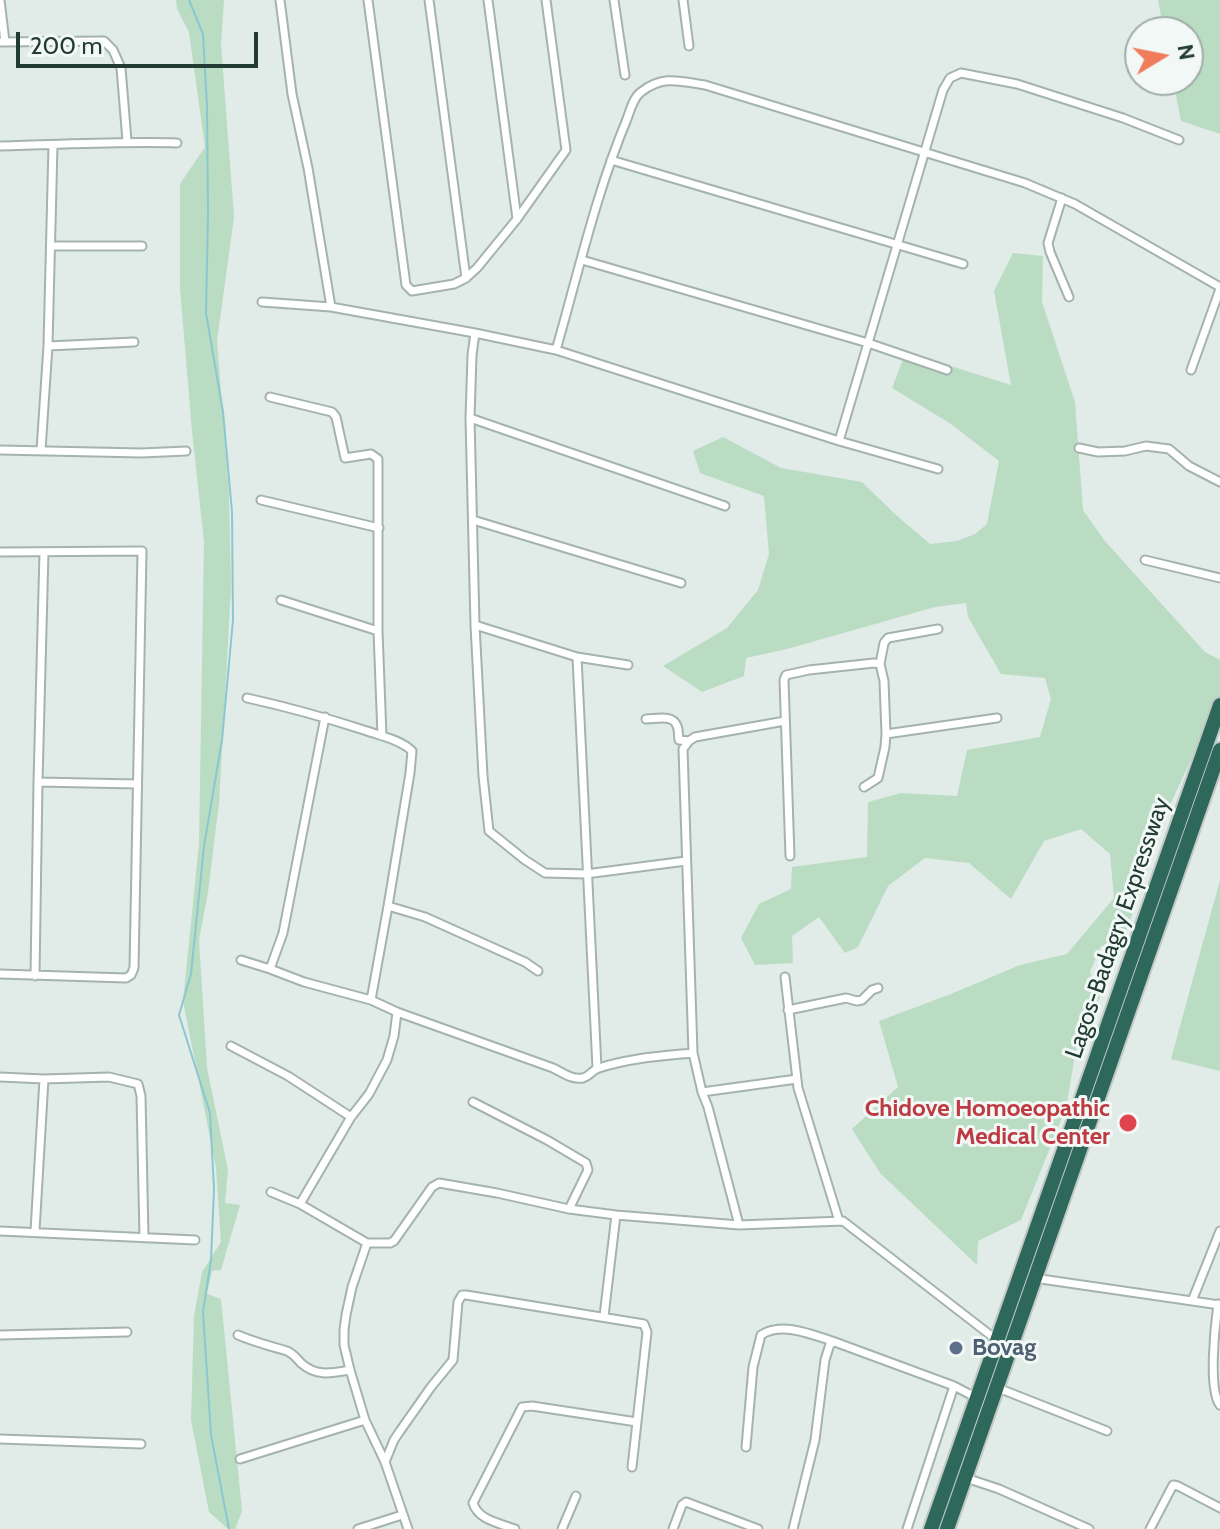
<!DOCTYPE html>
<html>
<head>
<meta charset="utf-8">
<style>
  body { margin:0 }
  #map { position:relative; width:1220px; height:1529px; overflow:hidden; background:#e1ebe7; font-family:Cabin,sans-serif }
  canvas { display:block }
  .north { position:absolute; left:1124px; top:16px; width:80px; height:80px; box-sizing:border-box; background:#f2f8f5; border:2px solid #9fada8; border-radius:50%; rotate:80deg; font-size:22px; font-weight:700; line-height:32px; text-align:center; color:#223c34 }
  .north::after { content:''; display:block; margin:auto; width:28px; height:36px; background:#f07c5b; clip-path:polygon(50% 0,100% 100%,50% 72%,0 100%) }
  .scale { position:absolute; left:16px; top:32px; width:242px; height:36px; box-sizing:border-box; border:4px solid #223c34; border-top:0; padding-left:10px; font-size:24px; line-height:28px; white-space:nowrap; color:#223c34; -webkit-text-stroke:6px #f2f8f5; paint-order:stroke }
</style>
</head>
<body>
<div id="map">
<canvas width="1220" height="1529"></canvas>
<div class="north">N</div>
<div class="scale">200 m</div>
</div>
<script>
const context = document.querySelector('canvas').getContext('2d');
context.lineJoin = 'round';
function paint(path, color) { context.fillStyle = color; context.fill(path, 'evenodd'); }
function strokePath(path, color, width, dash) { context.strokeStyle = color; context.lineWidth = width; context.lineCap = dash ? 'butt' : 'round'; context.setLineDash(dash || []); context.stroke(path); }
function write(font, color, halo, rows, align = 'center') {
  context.font = font + ' Cabin,sans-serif'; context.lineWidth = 6; context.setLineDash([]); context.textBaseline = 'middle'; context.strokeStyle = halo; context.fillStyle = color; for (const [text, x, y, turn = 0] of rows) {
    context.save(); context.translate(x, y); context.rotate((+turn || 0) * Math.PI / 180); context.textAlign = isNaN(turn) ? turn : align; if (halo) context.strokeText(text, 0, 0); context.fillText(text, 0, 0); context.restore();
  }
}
const green = new Path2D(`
  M176,0H224L221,44L234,217L217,341L229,494L231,588L219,803L208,892L199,940L207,1068L228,1170L225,1203L240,1205L221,1270L212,1271L207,1294L221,1299L242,1511L235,1529H228L209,1512L191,1420L194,1316L202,1272L221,1242L216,1168L183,1001L199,844L204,542L192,431L180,288V184L205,147L189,32L177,9Z
  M1158,0H1220V134L1181,121L1173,80H1188V32H1164Z
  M1013,253L1043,256L1042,302L1075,402L1083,510L1104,540L1205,652L1220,660V697L1170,805L1122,943L1101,946L1090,972L1100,997L1078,1038L1066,1108L1021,1220L978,1241L977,1265L880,1173L852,1129L898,1087L879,1021L951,994L1020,965L1067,954L1114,898L1110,854L1081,829L1044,841L1011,899L969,863L925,858L888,886L858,947L845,953L819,917L792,936L793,963L755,965L741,938L759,904L791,889L792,867L867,857L868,802L901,793L957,796L967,750L1040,737L1051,699L1045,678L1001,674L968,617L966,603L935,607L787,649L746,658L744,676L702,692L663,666L727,628L758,590L769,554L764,496L700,473L693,451L723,437L781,468L862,482L896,515L930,544L957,541L975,534L987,524L999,461L951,424L892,388L906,352L1011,385L994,291Z
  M1220,880V1071L1171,1059Z`);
const stream = new Path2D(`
  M189,0L203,34L207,107L208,214L206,313L223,412L232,512L233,620L222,740L204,846L191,974L179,1015L210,1113L214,1189L211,1260L203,1312L211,1435L229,1529`);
const street = new Path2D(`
  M0,0L5,42
  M280,0L292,94L308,168L331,307
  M368,0L406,285L412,291L454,284L466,278L477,268L517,219L566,150L546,0
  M429,0L466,278
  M488,0L517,219
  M614,0L625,75
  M683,0L689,46
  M0,42L104,41L113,50L121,68L127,141
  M0,146C59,145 118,141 177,143
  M611,160L963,264
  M1062,198L1048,243L1050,252L1069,297
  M51,246H142
  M582,260L868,343L947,370
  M262,302L331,307L475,333L556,350L839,441L938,469
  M475,333L472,355L470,418L475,625L483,776L489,831L525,860L545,873L586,874L686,861
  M48,346L134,342
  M556,350C578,274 596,193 627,119C630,111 633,98 641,92C663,75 679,81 705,85L1025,183L1075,204L1220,287
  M1191,370L1220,289
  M270,397L332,412L336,417L345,458L371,454L378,459V631L382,736
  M470,418L725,506
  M839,441L943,90L950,78L961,73L1017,84L1123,118L1179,140
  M1079,448L1098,452L1125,451L1146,446L1169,449L1189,466L1220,482
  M0,450L142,453L186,451
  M41,450L48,346L53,145
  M261,500L379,528
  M473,520L681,583
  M0,552L142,551L134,968L131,975L126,978L0,974
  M1145,560L1220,578
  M281,600L378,631
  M475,625L577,657L597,1068
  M577,657L628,665
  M880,664L884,643L888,638L938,629
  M247,698C288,707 327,718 367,731C381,736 401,740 412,751L410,773L388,906L371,1000
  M646,719C656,719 673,714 677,726C679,730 678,735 679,740L689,741
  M886,734L997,718
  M38,782L137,784
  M790,856L784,680L786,675L809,670L874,663L880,664L884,681L886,734L885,747L878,778L864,787
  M388,906L425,917L525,962L538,971
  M241,960L270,969L304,982L371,1000L397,1012L553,1068C563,1073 572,1080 583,1078C590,1076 592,1070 599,1068C629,1058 662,1056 693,1053
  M270,969L283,933L325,717
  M35,976L38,782L44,552
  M785,977L798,1088L839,1221
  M788,1010L846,998L857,1001L862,1000L872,990L878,988
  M231,1046L288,1076L351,1117
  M0,1077L44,1079L109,1077L138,1084L141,1096L144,1238
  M702,1092L797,1079
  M473,1102L547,1140L586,1163L588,1170L569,1209
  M271,1192L300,1204
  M739,1225L708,1107L702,1092L693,1053L683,749L689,741L695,737L785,721
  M0,1231L195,1240
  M35,1231L44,1079
  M367,1243L300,1204L351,1117L369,1094L387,1060L394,1036L397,1012
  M1034,1278L1220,1305
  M1192,1301L1220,1231
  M1218,1304C1215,1325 1208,1390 1220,1405
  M604,1316L616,1215
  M0,1335L127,1332
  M238,1335C254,1342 270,1346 287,1351C294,1354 296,1358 301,1363C316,1377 332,1373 350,1370
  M998,1388L1107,1431
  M0,1439L141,1444
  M746,1447L753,1367L761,1335C782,1321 813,1335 835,1342
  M240,1459L365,1420
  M385,1462L394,1440L400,1431L431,1387L453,1360L458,1302L462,1295H466L644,1324L647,1332L632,1467
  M966,1478L999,1489L1089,1529
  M358,1529L402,1515
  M408,1529L385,1462L365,1420L350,1370L344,1345V1330L346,1315L352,1287L367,1243H390L394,1241L432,1187L439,1183L497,1193L569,1209L616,1215L739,1225L843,1221L998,1341
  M515,1529C499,1523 478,1520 473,1503L522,1407L532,1406L637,1422
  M562,1529L576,1496
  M673,1529L682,1505L686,1502L758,1529
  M793,1529L815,1440L825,1360L830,1344L835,1342L843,1345L954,1386L977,1398
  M907,1529L954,1386
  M1150,1529L1173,1485L1178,1486L1220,1508`);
const highway = new Path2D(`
  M931,1529L1220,705
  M947,1529L1220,750`);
const markers = [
  [1128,1123,10,"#e0444e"],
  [956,1348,8,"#5c6f8a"]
];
const streetNames = [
  ["Lagos-Badagry Expressway",1118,928,-71]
];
const healthNames = [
  ["Chidove Homoeopathic",1110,1109],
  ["Medical Center",1110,1137]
];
const serviceNames = [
  ["Bovag",972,1348]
];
paint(green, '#badcc3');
strokePath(stream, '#8ac7d0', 2);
strokePath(street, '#a4b3ae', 11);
strokePath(highway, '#c1c8c6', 18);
strokePath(street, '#fff', 7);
strokePath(highway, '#2e685a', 14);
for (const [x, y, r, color] of markers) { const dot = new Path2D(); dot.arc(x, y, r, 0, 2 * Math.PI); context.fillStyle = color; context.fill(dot); strokePath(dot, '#f2f8f5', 3); }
write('24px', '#223c34', '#f2f8f5', streetNames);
write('bold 24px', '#be3a42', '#f2f8f5', healthNames, 'right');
write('bold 24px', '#4e5e75', '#f2f8f5', serviceNames, 'left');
</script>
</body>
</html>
